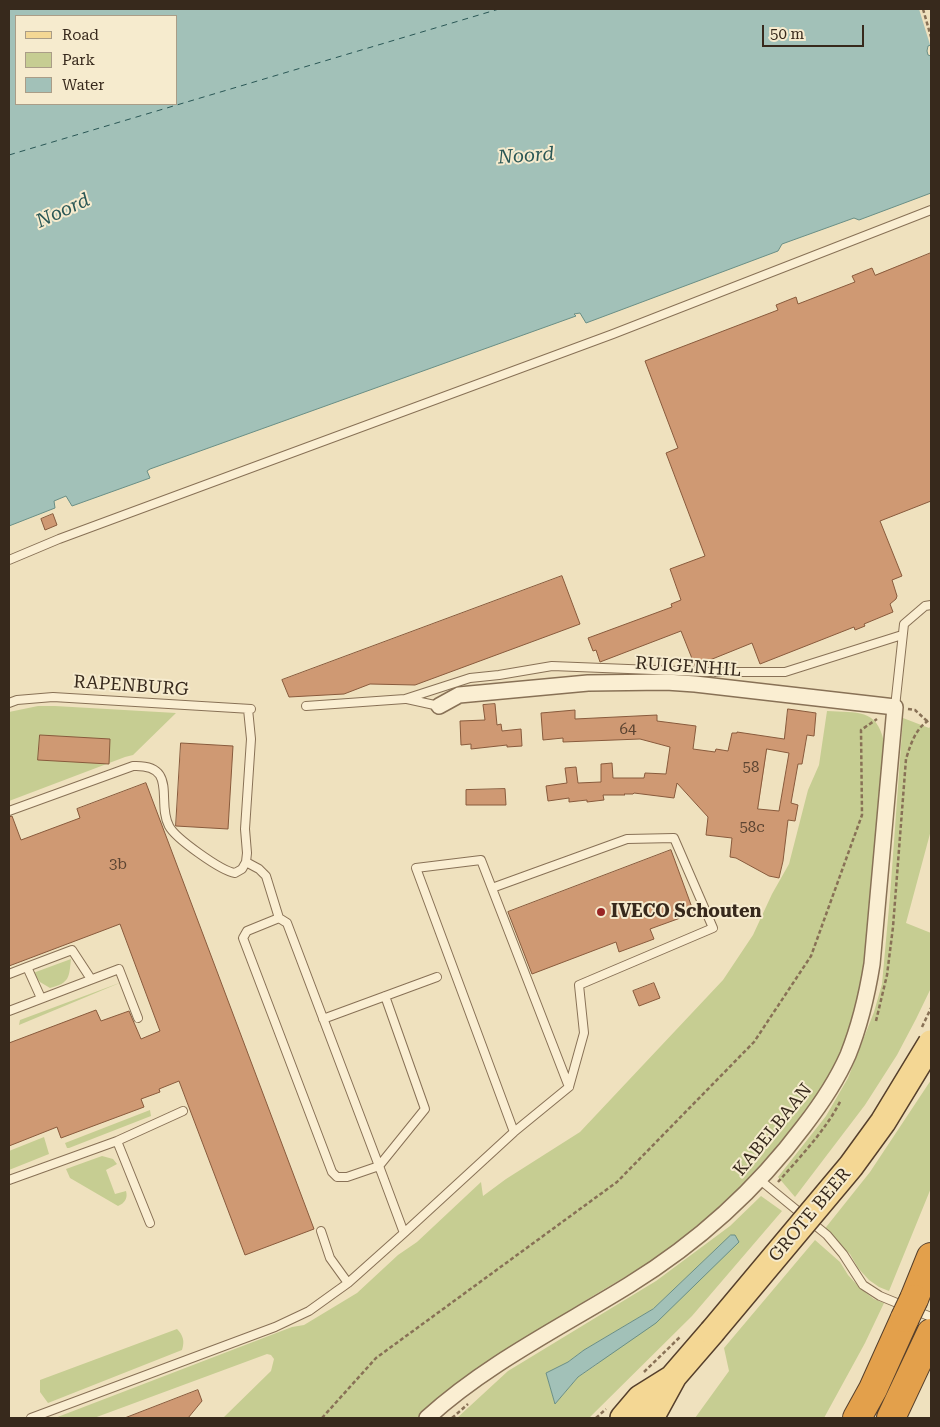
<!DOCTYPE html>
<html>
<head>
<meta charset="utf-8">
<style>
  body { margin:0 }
  #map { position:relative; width:940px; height:1427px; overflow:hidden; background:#efe1be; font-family:"Roboto Serif",serif }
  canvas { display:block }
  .frame { position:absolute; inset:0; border:10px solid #37291c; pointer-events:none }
  .legend { position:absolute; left:15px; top:15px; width:162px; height:90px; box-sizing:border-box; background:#f6ebce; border:1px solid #aa9d87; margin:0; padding:6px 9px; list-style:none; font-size:15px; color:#37291c }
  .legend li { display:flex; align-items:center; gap:10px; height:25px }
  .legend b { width:25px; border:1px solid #aa9d87 }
  .scale { position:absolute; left:762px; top:25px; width:102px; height:22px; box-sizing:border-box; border:2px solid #37291c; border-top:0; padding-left:6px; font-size:15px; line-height:18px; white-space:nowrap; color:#37291c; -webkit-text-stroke:4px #f6ebce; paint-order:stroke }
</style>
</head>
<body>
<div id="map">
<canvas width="940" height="1427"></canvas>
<div class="frame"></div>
<ul class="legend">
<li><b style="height:6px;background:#f4d794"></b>Road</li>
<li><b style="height:14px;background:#c6cd92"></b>Park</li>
<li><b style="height:14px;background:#a2c1b8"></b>Water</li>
</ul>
<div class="scale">50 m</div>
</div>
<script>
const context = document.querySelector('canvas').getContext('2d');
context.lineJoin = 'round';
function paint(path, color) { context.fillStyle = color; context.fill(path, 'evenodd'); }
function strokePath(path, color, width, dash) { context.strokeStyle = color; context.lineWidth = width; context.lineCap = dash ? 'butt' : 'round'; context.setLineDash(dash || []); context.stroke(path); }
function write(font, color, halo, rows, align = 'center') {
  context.font = font + ' "Roboto Serif",serif'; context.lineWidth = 4; context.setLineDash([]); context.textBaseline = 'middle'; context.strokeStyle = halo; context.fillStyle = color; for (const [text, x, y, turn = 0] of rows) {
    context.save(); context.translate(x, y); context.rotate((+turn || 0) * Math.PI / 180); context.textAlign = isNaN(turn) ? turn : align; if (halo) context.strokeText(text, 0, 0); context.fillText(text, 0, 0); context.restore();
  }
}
const green = new Path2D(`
  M38,706H55L176,713L133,755L125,757L9,801V712Z
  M827,711C857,713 877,708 884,742C879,806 875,869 868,932C865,964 862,998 851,1028C816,1126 731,1210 645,1265C626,1277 607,1287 588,1299C565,1313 544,1328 521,1342C484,1366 449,1387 418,1418H223L271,1371L274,1359L271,1355L267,1354L94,1418H55L292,1327L304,1325L357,1293L398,1255L417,1242L481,1182L483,1196L506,1179L580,1132L723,980L753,935L772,894L789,864L808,790L819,765Z
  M903,718L929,728L931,726V830L906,923L931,933V988L916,1019L897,1055L865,1105L795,1197L778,1177L826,1116L848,1078L874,1012L882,984L890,896Z
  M71,959C69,977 70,983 50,988L40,982L33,973Z
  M122,982L19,1025L20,1020Z
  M931,1080V1188L889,1291L879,1287L869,1280L858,1268L850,1254L823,1231L870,1172Z
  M150,1110L151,1116L69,1148H67L65,1143Z
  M44,1137L49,1154L9,1170V1151Z
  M102,1156L113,1159L117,1164L106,1170L115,1194L126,1191C128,1198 125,1203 118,1206L70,1178L66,1169Z
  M761,1196L782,1211L692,1316L589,1418H457L508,1371L656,1281L730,1226ZM731,1235L596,1365L578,1377L555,1404L546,1373L568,1362L584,1350L653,1309Z
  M815,1240L840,1262L848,1275L861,1289L874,1299L884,1303L865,1343L824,1418H695L729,1371L724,1348Z
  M177,1329C183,1335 185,1341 182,1350L48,1403L40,1392V1380Z`);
const water = new Path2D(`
  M9,9H931V45L928,46L927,51L928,55L931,56V193L859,220L854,218L782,244L778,251L586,323L580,313L574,314L576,316L150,469L147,471L150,478L72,506L66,496L54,501L55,508L9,526ZM16,16H176V104H16Z
  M731,1235H735L739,1242L656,1323L578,1377L555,1404L546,1373L568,1362L584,1350L653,1309Z`);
const pier = new Path2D(`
  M919,9H931V48Z`);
const ferry = new Path2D(`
  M9,155L499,9`);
const building = new Path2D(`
  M931,253V501L880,521L902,576L892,580L897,596L896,599L890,604L893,612L864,624L865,626L855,630L854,627L760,664L752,643L695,666L681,631L600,662L596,650L593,651L588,638L672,607L671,604L681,600L670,569L705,556L666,453L678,448L645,361L778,310L776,305L796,297L798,304L855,282L852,276L872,268L875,275Z
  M53,514L57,525L45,530L41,519Z
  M562,576L580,624L415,685L370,684L344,694L289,697L282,680Z
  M495,704L497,725L501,724L502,731L521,729L522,746L507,747V745L471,749V744L461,745L460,721L485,720L483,705Z
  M788,709L816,713L814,736L807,735L802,764H798L791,803L798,805L795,821L788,820L783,861L779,878L769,876L736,858L730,857L732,838L706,835L708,817L677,783L674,798L634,793L633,794H624L625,795H603L604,800L587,802V800L569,802V798L548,801L546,786L567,783L565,768L576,767L578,783L601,782V764L612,763L613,778H644L645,773L666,774L670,747L640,739L563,742V738L543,740L541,713L575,710V719L657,715V721L696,726L693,749L715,752L716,749L728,751L732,733H737V732L784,739ZM767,749L789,753L779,811L758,809Z
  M40,735L110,739L109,764L38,760Z
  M181,743L233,746L228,829L176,826Z
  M146,783L314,1229L245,1255L179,1081L159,1089L160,1092L141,1099L144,1107L61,1138L57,1127L9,1146V1043L96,1010L101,1021L129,1011L141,1039L160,1031L120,924L9,966V817L12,816L21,840L80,818L77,809Z
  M505,789L506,805H466V790Z
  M671,850L694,913L650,929L654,939L619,952L616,942L532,974L508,912Z
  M654,983L660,998L639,1006L633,991Z
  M198,1390L202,1401L188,1418H125Z`);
const path = new Path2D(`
  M923,9L931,37
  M908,709L915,710L927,721
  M876,1021L887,975L893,927L906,759C911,743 916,727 931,719
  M740,1165L749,1172
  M778,1182C800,1157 826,1130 841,1100
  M644,1372L681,1336
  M322,1418L376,1358L617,1182L754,1042L811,956L862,815L861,730L877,719
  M452,1418L468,1404
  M596,1418L606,1409`);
const lane = new Path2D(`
  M9,560L59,539L613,334L931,210
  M407,699L439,706
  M9,703L17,700L53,697L251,709
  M306,706L405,699L470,678L499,675L552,666L704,672H785L902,635
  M895,707L904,624L925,606L931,605
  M9,811L133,766C179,764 156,802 169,826C175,838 221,871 235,873L242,869L246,862L247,853L245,829L251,739L248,709
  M246,862L259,869L266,876L279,918
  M279,918L287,923L379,1166L347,1177H337L332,1172L243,938L247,931Z
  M27,967L72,950L91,979
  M9,974L27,967L41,998
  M385,996L425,1109L379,1166L404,1233
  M9,1011L119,969L138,1018
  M323,1019L437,977
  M514,1132L416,868L481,860L569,1087
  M117,1141L150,1223
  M9,1180L117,1141L183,1111
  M760,1180L827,1235L843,1254L863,1285L880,1296L931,1317
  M321,1231L330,1258L348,1283
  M31,1418L275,1327L309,1311L348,1283L404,1233L514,1132L569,1087L584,1033L579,985L713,928L674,838L627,839L492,888`);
const street = new Path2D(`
  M427,1418C486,1364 561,1327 629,1285C697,1243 756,1190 804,1126C821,1104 837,1080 848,1055C860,1025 867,995 872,964L895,707L695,684L666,682L588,683L459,695L439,706`);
const primary = new Path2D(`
  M623,1418L640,1398L672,1378
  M651,1418L674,1376L712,1332`);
const highway = new Path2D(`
  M914,1299L931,1257
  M857,1418L873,1389L905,1318
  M891,1418L931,1333`);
const pathBridge = new Path2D(`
  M922,1027L931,1008`);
const primaryBridge = new Path2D(`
  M712,1332L851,1166L883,1122L931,1043`);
const highwayBridge = new Path2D(`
  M905,1318L914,1299`);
const markers = [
  [601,912,5,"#992525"]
];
const numberNames = [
  ["64",628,730],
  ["58",751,768],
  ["58c",752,828],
  ["3b",118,865]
];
const streetNames = [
  ["RUIGENHIL",688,667,4],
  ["RAPENBURG",131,686,4],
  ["KABELBAAN",773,1130,-51],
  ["GROTE BEER",810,1215,-50]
];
const poiNames = [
  ["IVECO Schouten",611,912]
];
const waterNames = [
  ["Noord",526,156,-4],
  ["Noord",63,211,-25]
];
paint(green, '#c6cd92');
paint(water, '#a2c1b8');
strokePath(water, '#698e85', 1);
paint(pier, '#efe1be');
strokePath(ferry, '#2a5755', 1, [6, 5]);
paint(building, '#cf9973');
strokePath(building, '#885a3c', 1);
strokePath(lane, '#887156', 10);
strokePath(street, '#887156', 18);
strokePath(primary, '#553f2b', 28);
strokePath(highway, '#553f2b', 30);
strokePath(path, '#887156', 2.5, [4, 2.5]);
strokePath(lane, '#faeed2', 8);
strokePath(street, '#faeed2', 15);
strokePath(primary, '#f4d794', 25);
strokePath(highway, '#e3a04b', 28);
strokePath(primaryBridge, '#553f2b', 28, []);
strokePath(highwayBridge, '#553f2b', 30, []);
strokePath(pathBridge, '#887156', 2.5, [4, 2.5]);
strokePath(primaryBridge, '#f4d794', 25);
strokePath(highwayBridge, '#e3a04b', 28);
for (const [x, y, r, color] of markers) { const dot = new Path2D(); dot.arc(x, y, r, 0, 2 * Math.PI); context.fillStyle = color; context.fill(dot); strokePath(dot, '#f6ebce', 2); }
write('15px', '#5d4532', null, numberNames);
write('18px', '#37291c', '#f6ebce', streetNames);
write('bold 18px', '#37291c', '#f6ebce', poiNames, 'left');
write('italic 19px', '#2a5755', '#f6ebce', waterNames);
</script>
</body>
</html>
